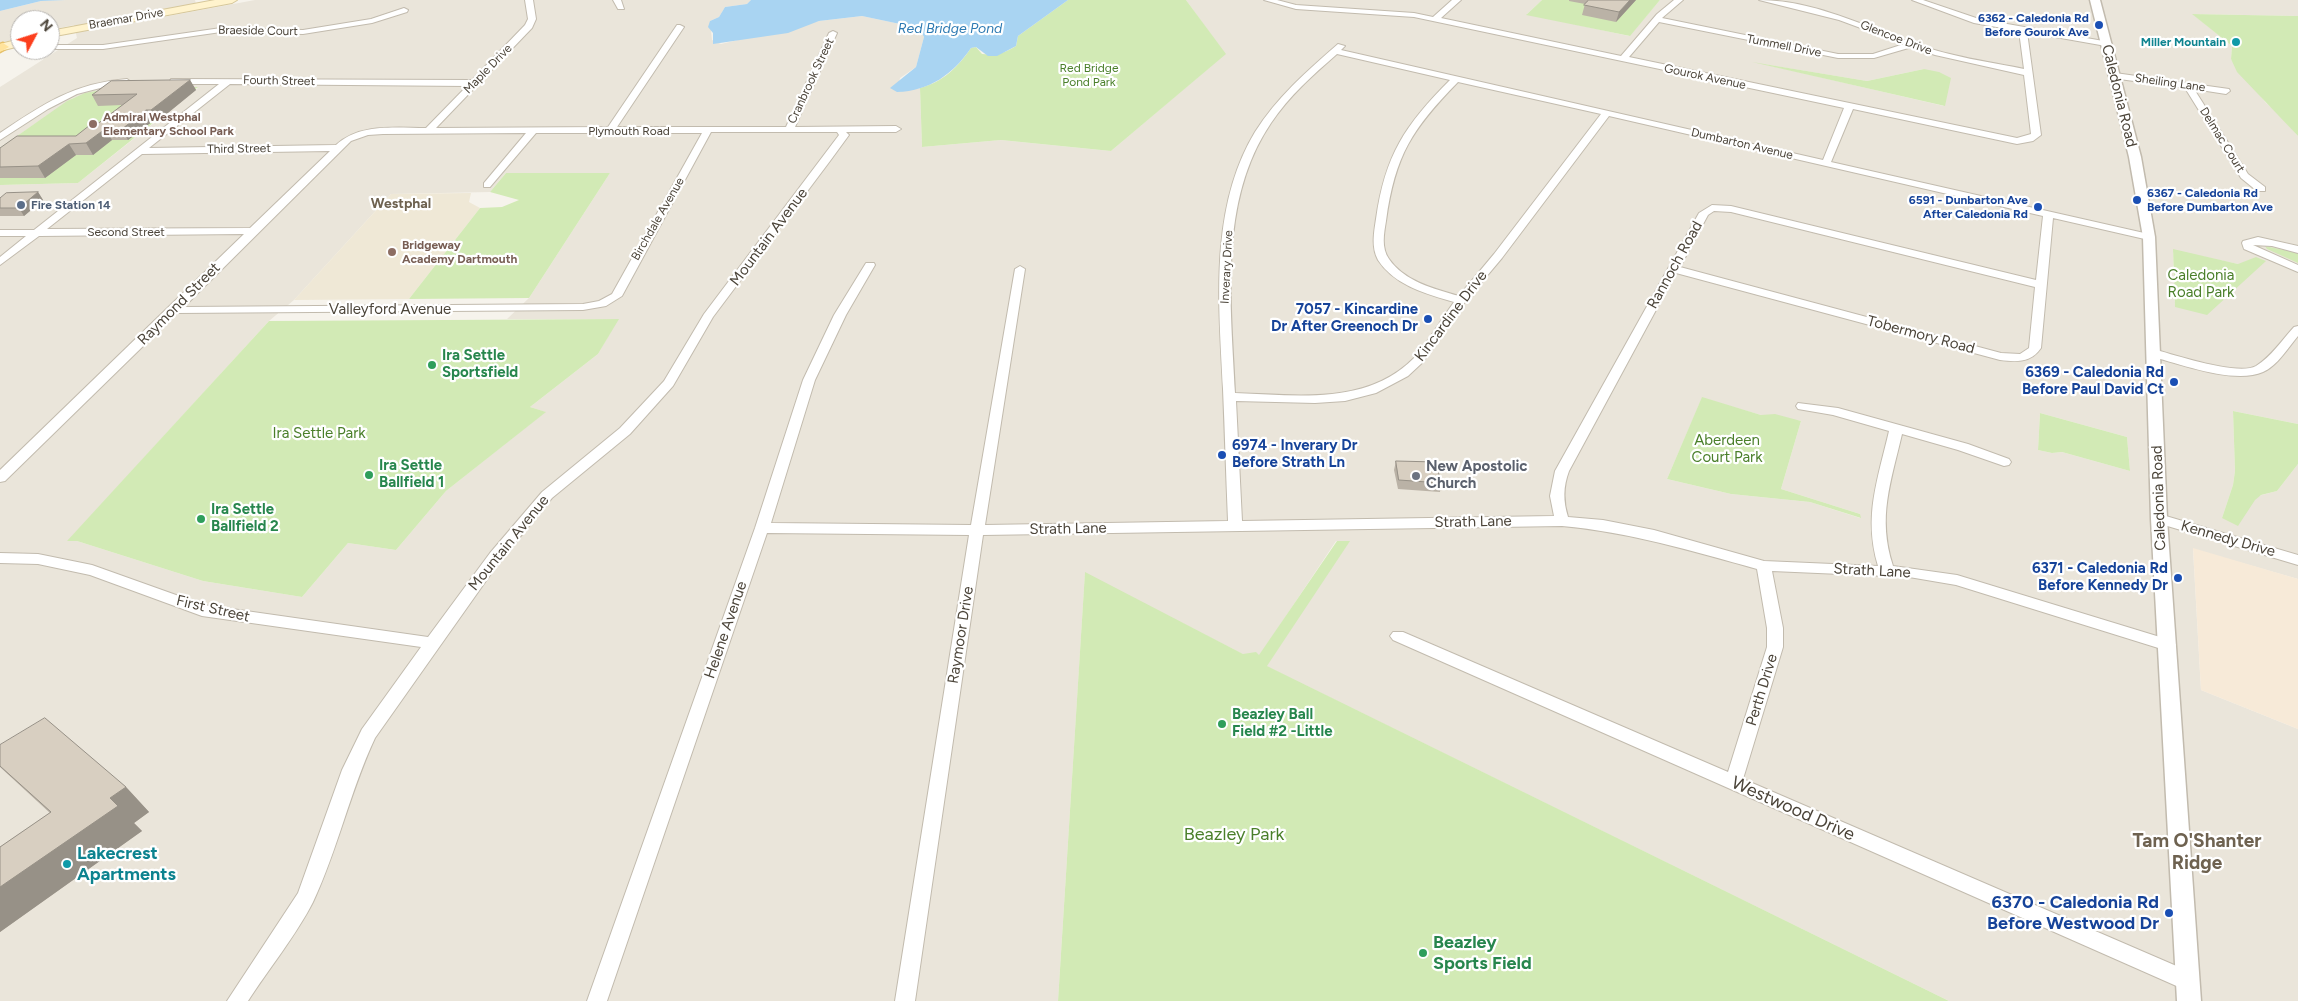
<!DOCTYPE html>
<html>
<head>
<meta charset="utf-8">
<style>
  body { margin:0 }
  #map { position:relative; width:2298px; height:1001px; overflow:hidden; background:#f6f3ec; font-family:Figtree,sans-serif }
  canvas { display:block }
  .north { position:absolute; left:10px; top:10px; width:50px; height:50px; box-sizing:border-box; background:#fff; border:1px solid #b7b4b0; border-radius:50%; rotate:50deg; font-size:14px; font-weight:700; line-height:20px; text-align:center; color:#4b4439 }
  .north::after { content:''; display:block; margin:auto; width:18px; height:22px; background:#fc3f1d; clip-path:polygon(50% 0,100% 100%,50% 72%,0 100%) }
</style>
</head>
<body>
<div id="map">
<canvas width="2298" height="1001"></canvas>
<div class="north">N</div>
</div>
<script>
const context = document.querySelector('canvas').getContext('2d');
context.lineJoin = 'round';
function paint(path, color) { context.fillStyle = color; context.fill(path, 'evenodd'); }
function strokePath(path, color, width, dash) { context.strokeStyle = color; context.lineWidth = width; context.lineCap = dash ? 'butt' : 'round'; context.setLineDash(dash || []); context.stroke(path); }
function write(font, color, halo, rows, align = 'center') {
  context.font = font + ' Figtree,sans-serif'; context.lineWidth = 4.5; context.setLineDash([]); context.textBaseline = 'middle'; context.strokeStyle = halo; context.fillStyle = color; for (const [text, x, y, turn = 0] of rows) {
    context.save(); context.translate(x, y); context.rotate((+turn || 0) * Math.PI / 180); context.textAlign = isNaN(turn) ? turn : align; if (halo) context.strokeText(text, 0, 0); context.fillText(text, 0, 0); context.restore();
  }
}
const residential = new Path2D(`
  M66,0H195L196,4L157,10L158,18L255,0H751L747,4L725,7L719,17L710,21L712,40L721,44L819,21L862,16L919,28L924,37L916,67L900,78L897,92L920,88L922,147L1001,140L1111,151L1225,54L1186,0H1542L1527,14L1629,36L1660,0H2298V16L2193,14L2232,46L2231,59L2266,103L2279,114L2298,136V424L2233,411L2235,471L2233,485L2222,518L2258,496L2277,491L2298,464V579L2193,549L2201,690L2298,729V1001H1949L1266,666L1349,541H1336L1256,661L1085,573L1058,1001H0V185L78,183L198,88H112L73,98L0,148V87L77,38L74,25L50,30V20H20V38L0,43V11L41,1ZM1763,64L1867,81L1924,69L1944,106ZM506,173H610L529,298L507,319H618L598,354L530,407L545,412L446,491L396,550L348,543L302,597L203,581L77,541H68L269,321L294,300L391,194L490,192ZM2173,250L2238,264L2175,306ZM1702,398L1761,415L1801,421L1781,489L1860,514V518L1810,502L1731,494L1667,479ZM2040,413L2127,437L2130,471L2062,452L2052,453L2038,450Z`);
const commercial = new Path2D(`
  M2193,548L2298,579V729L2201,690Z`);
const education = new Path2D(`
  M471,193L469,202L480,208L409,299L294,300L391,194Z`);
const green = new Path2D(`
  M1068,0H1186L1226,54L1111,151L1001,140L922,147L920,88C943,82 958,67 971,48L976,47L982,54C996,55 1003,54 1016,46L1018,36Z
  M1542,0H1660L1630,36L1526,15Z
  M2192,14L2298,16V136L2237,72L2231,59L2232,46Z
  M1752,62L1867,81L1924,69L1939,72L1951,78L1945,106Z
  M198,87L78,183L0,185V148L67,101L85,93L112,88Z
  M506,173H610L529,298L409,299L480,208L502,207L519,200L490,192Z
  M2265,246L2298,253V263L2267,249Z
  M2173,249L2238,264L2256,257L2266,261L2207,315L2175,307Z
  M619,319L598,354L530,407L546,412L446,491L396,550L348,543L302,597L203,581L77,541H67L269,321Z
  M1702,397L1761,415L1775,414L1801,421L1781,489L1860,514L1861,518L1810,502L1731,494L1667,479Z
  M2233,411L2298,424V464L2277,491L2261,495L2255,500L2238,526L2222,518L2233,485L2235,471Z
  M2040,413L2127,437L2130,471L2062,452L2052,453L2038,450Z
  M1337,541H1350L1267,666L1949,1001H1058L1085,572L1243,654L1256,652L1259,655Z`);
const water = new Path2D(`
  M0,0H66L41,1L0,11Z
  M751,0H1068L1018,36L1016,46L997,56H988L976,47L971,48C953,74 930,91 897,92L890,88L916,67L924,37L919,28L862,16L819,21L788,33L713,44V33L708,27L710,21L719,17L725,7L747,4Z`);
const minor = new Path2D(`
  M525,0H533L536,19L532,28L436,128L608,127L677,25H680L684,27L617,127H786L829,33L833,31L837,33L795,127L896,126L901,129L896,132H846L849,135L830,161L713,317L673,386L630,434L552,498L500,561L375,738C350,791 338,849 313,902C297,934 268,970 248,1001H227L298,893L342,770L362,729L421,647L202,616L90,575L38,564L0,563V553L38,554L92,565L204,605L428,637L490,553L542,492L620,428L664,381L704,314L839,135L837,132H711L622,296L606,306L583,310L177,313L5,481L0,482V470L244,234L39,236L0,265V257L26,236H0V230H34L219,84H174L170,81L171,79L472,80L525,25L528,19ZM230,84L467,86L426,128C395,128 360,123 336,145L149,148ZM526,133L484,183V187H490L536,133H702L612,294L599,301L583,304L184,307L351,141L368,135L383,134ZM330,151L250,228L47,229L142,154Z
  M613,0H621L624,9H618Z
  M1264,0H1277L1296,5L1414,13L1433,17L1452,0H1461L1441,18L1621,56L1657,14L1674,0H1683L1662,18L1838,54H1873L1904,44L1839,20L1759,0C1822,0 1879,35 1938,51C1966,59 1995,63 2024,69L2019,31L1974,23L1912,0H1923L1979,19L2109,42V46H2106L2027,32L2041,135L2033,141L2017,144L1853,109L1831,162L2153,235L2154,237L2149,240L2053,218L2041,348C2031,363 2016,362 2000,360L1676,273L1569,471C1563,487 1563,501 1568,517L1603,520L1654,530L1764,561L1878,566C1863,516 1878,479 1889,431L1833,415L1798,409L1796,406L1798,403L1838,408L1968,444L2009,459L2011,462L2009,465L2004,466L1958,450L1902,434C1891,482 1877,517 1893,566L1957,575L2173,641L2176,645L2173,649L2168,651L1956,585L1909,577L1772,571L1783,628V647L1743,779L2195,974L2198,981L2195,988L2188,990L2181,988L1393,640L1390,636L1393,632H1403L1728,772L1767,647V628L1757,569C1692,551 1629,532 1562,526L983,535L915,1001H895L969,535L767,533L607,1001H587L755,528L803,380L834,315L866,263H874L875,265L846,315L815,380L771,523L971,525L1015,269L1020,266L1025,269L985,525L1228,521C1226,477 1225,432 1223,389C1219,304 1209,208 1255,132C1277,97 1307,71 1338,44L1345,46L1341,50L1823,160L1844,108L1414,17L1296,9ZM1659,22L1838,58H1874L1912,47L1935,55L2024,75L2031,134L2017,138L1629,57ZM1337,54L1450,80C1405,125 1385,155 1376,219C1374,232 1371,247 1378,260C1395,286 1427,294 1454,302C1441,320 1429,341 1414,358C1367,406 1296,395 1235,393C1231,303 1218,201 1271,123C1289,96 1313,75 1337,54ZM1458,82L1601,114L1494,254L1459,296C1434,289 1404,281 1389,259C1381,248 1384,233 1386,221C1395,155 1412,129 1458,82ZM1609,116L2043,216L2036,280L1731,206L1712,205L1699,213L1555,471L1550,496L1554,516L1242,521L1236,401L1315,403L1345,401L1376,393L1408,376L1423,362L1465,302L1502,258ZM1714,211L1731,212L2035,287L2029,348L2020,354L2001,353L1680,267L1708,215Z
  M404,8L408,10L407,12L372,23L303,34L221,32L103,49H50V45H103L221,28L303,30L371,19Z
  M2115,73L2229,89L2230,91L2226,94L2194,89L2248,174L2265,187V191H2257L2241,178L2185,88L2112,78V74Z
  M127,79L131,82L130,84L108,86L77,94L48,109L0,140V133C43,104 74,83 127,79Z
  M2258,237L2298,246V253L2272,246L2253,245L2298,265V272L2244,249L2242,243L2243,241Z
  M2298,326V336C2288,348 2277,366 2263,372C2234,385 2178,363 2149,356L2147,353L2153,349C2175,355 2238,376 2256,366C2271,357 2282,340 2294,327Z
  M2159,514L2298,555V565L2154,522L2152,519Z`);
const tertiary = new Path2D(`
  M2090,0H2100L2141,157L2155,237L2167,519L2201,1001H2177L2151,519L2143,237L2129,157Z`);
const secondary = new Path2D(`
  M215,0H237L232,3L50,37V31Z
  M20,39V46L0,51V44Z`);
const primary = new Path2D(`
  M3,43L9,47L0,52V44Z`);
const wall = new Path2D(`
  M1569,0H1636L1616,22L1582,15L1585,4L1569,1Z
  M190,80L196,90L158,121H153L128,140H112L93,155H76L45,178H0V148L76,136L96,125L122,105L98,106L92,95Z
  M38,192L43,200L24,216H0V198Z
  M1396,461L1441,483L1440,492L1398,489L1394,470Z
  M0,745L126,787L149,812L134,823L142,831L0,932V847L50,813L0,767Z`);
const shadedWall = new Path2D(`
  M1630,0H1636L1616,22L1619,12Z
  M190,80L196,90L158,121L151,110Z
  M146,110L153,121L128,140L122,129Z
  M105,129L112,140L93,155L86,143Z
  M69,144L76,155L45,178L38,166Z
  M38,192L43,200L24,216L19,208Z
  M126,787L149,812L134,823L142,831L0,932V887L110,798Z`);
const building = new Path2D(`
  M1589,0H1630L1619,12L1584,5Z
  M190,80L151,110H146L122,129H105L86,143L69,144L38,166L0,167V148L17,136H76L90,125H96L137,94L92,95L111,81Z
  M38,192L19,208H0V198L6,193Z
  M1396,461L1436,462L1441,483L1399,480Z
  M45,718L126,787L110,798L118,806L0,887V847L51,812L0,766V745Z`);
const markers = [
  [2099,25,5,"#1a4fb4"],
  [2236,42,5,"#0f9aa8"],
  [93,124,5,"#8d6e63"],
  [2137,200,5,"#1a4fb4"],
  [21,205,5,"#5c6f8a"],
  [2038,207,5,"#1a4fb4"],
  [392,252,5,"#8d6e63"],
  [1428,319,5,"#1a4fb4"],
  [432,365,5,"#2e9e5b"],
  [2174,382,5,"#1a4fb4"],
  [1222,455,5,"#1a4fb4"],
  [369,475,5,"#2e9e5b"],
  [1416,476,5,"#6b7280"],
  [201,519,5,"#2e9e5b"],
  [2178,578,5,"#1a4fb4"],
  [1222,724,5,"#2e9e5b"],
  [67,864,5,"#0f9aa8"],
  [2169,913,5,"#1a4fb4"],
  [1423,953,5,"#2e9e5b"]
];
const farTransitnames = [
  ["6362 - Caledonia Rd",2089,18],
  ["Before Gourok Ave",2089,32],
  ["6367 - Caledonia Rd",2147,193,"left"],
  ["Before Dumbarton Ave",2147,207,"left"],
  ["6591 - Dunbarton Ave",2028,200],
  ["After Caledonia Rd",2028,214]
];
const farStreetnames = [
  ["Braemar Drive",126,19,-10],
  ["Braeside Court",258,31,1],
  ["Glencoe Drive",1896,38,21],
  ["Tummell Drive",1784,46,11],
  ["Maple Drive",488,69,-46],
  ["Gourok Avenue",1705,77,12],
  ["Fourth Street",279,81,1],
  ["Cranbrook Street",811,81,-65],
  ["Sheiling Lane",2170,83,8],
  ["Plymouth Road",629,131],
  ["Delmac Court",2222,140,58],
  ["Dumbarton Avenue",1742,144,13],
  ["Third Street",239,149,-1],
  ["Birchdale Avenue",658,219,-60],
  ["Second Street",126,232],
  ["Inverary Drive",1227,267,-87]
];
const farCulturenames = [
  ["Miller Mountain",2226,42]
];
const farParknames = [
  ["Red Bridge",1089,68],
  ["Pond Park",1089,82]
];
const farEducationnames = [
  ["Admiral Westphal",103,117],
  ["Elementary School Park",103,131],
  ["Bridgeway",402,245],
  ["Academy Dartmouth",402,259]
];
const farServicenames = [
  ["Fire Station 14",31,205]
];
const farWaternames = [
  ["Red Bridge Pond",950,29]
];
const farNeighbourhoodnames = [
  ["Westphal",401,204]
];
const streetNames = [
  ["Caledonia Road",2119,96,76],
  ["Mountain Avenue",769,237,-53],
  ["Rannoch Road",1675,265,-61],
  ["Raymond Street",179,304,-45],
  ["Valleyford Avenue",390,310],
  ["Kincardine Drive",1451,316,-53],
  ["Tobermory Road",1921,335,15],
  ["Caledonia Road",2159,498,-92],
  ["Strath Lane",1473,522,-1],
  ["Strath Lane",1068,529,-1],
  ["Kennedy Drive",2228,539,16],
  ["Mountain Avenue",509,543,-51],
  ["Strath Lane",1872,571,3],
  ["First Street",213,609,13],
  ["Helene Avenue",726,630,-71],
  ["Raymoor Drive",961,635,-81],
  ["Perth Drive",1762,690,-73]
];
const parkNames = [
  ["Caledonia",2201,276],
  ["Road Park",2201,293],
  ["Ira Settle Park",319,434],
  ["Aberdeen",1727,441],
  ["Court Park",1727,458]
];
const transitNames = [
  ["7057 - Kincardine",1418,310],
  ["Dr After Greenoch Dr",1418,327],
  ["6369 - Caledonia Rd",2164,373],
  ["Before Paul David Ct",2164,390],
  ["6974 - Inverary Dr",1232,446,"left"],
  ["Before Strath Ln",1232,463,"left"],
  ["6371 - Caledonia Rd",2168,569],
  ["Before Kennedy Dr",2168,586]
];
const leisureNames = [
  ["Ira Settle",442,356],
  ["Sportsfield",442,373],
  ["Ira Settle",379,466],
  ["Ballfield 1",379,483],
  ["Ira Settle",211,510],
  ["Ballfield 2",211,527],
  ["Beazley Ball",1232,715],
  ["Field #2 -Little",1232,732]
];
const worshipNames = [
  ["New Apostolic",1426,467],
  ["Church",1426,484]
];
const nearStreetnames = [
  ["Westwood Drive",1793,809,24]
];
const nearParknames = [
  ["Beazley Park",1234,835]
];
const nearCulturenames = [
  ["Lakecrest",77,854],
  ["Apartments",77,875]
];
const nearTransitnames = [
  ["6370 - Caledonia Rd",2159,903],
  ["Before Westwood Dr",2159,924]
];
const nearLeisurenames = [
  ["Beazley",1433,943],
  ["Sports Field",1433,964]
];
const nearNeighbourhoodnames = [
  ["Tam O'Shanter",2197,841],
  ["Ridge",2197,863]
];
paint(residential, '#eae5da');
paint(commercial, '#f7ead8');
paint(education, '#efe8d6');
paint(green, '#d2eab5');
paint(water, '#a9d4f2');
strokePath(minor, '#c2bbae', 2);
strokePath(tertiary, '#c2bbae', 3);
strokePath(secondary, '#d6c79b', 2);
strokePath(primary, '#e6c16a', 3);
paint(minor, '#fff');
paint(tertiary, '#fff');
paint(secondary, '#fff3cd');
paint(primary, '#ffe39c');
paint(wall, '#bab2a6');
paint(shadedWall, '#979187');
paint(building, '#d8cfc1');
strokePath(building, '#979187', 1);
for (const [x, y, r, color] of markers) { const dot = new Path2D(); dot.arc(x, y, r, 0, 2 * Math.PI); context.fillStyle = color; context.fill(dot); strokePath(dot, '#fff', 2); }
write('bold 12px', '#164399', '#fff', farTransitnames, 'right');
write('12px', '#4b4439', '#fff', farStreetnames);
write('bold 12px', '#0d838f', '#fff', farCulturenames, 'right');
write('12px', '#4a7f2a', '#fff', farParknames);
write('bold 12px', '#785e54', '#fff', farEducationnames, 'left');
write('bold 12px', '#4e5e75', '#fff', farServicenames, 'left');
write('italic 14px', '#2e7ab2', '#fff', farWaternames);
write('bold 14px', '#6e6250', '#fff', farNeighbourhoodnames);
write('15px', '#4b4439', '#fff', streetNames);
write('15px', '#4a7f2a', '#fff', parkNames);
write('bold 15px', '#164399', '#fff', transitNames, 'right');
write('bold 15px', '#27864d', '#fff', leisureNames, 'left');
write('bold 15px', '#5b616d', '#fff', worshipNames, 'left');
write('18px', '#4b4439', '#fff', nearStreetnames);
write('18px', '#4a7f2a', '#fff', nearParknames);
write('bold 18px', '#0d838f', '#fff', nearCulturenames, 'left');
write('bold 18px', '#164399', '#fff', nearTransitnames, 'right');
write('bold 18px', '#27864d', '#fff', nearLeisurenames, 'left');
write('bold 19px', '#6e6250', '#fff', nearNeighbourhoodnames);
</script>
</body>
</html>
